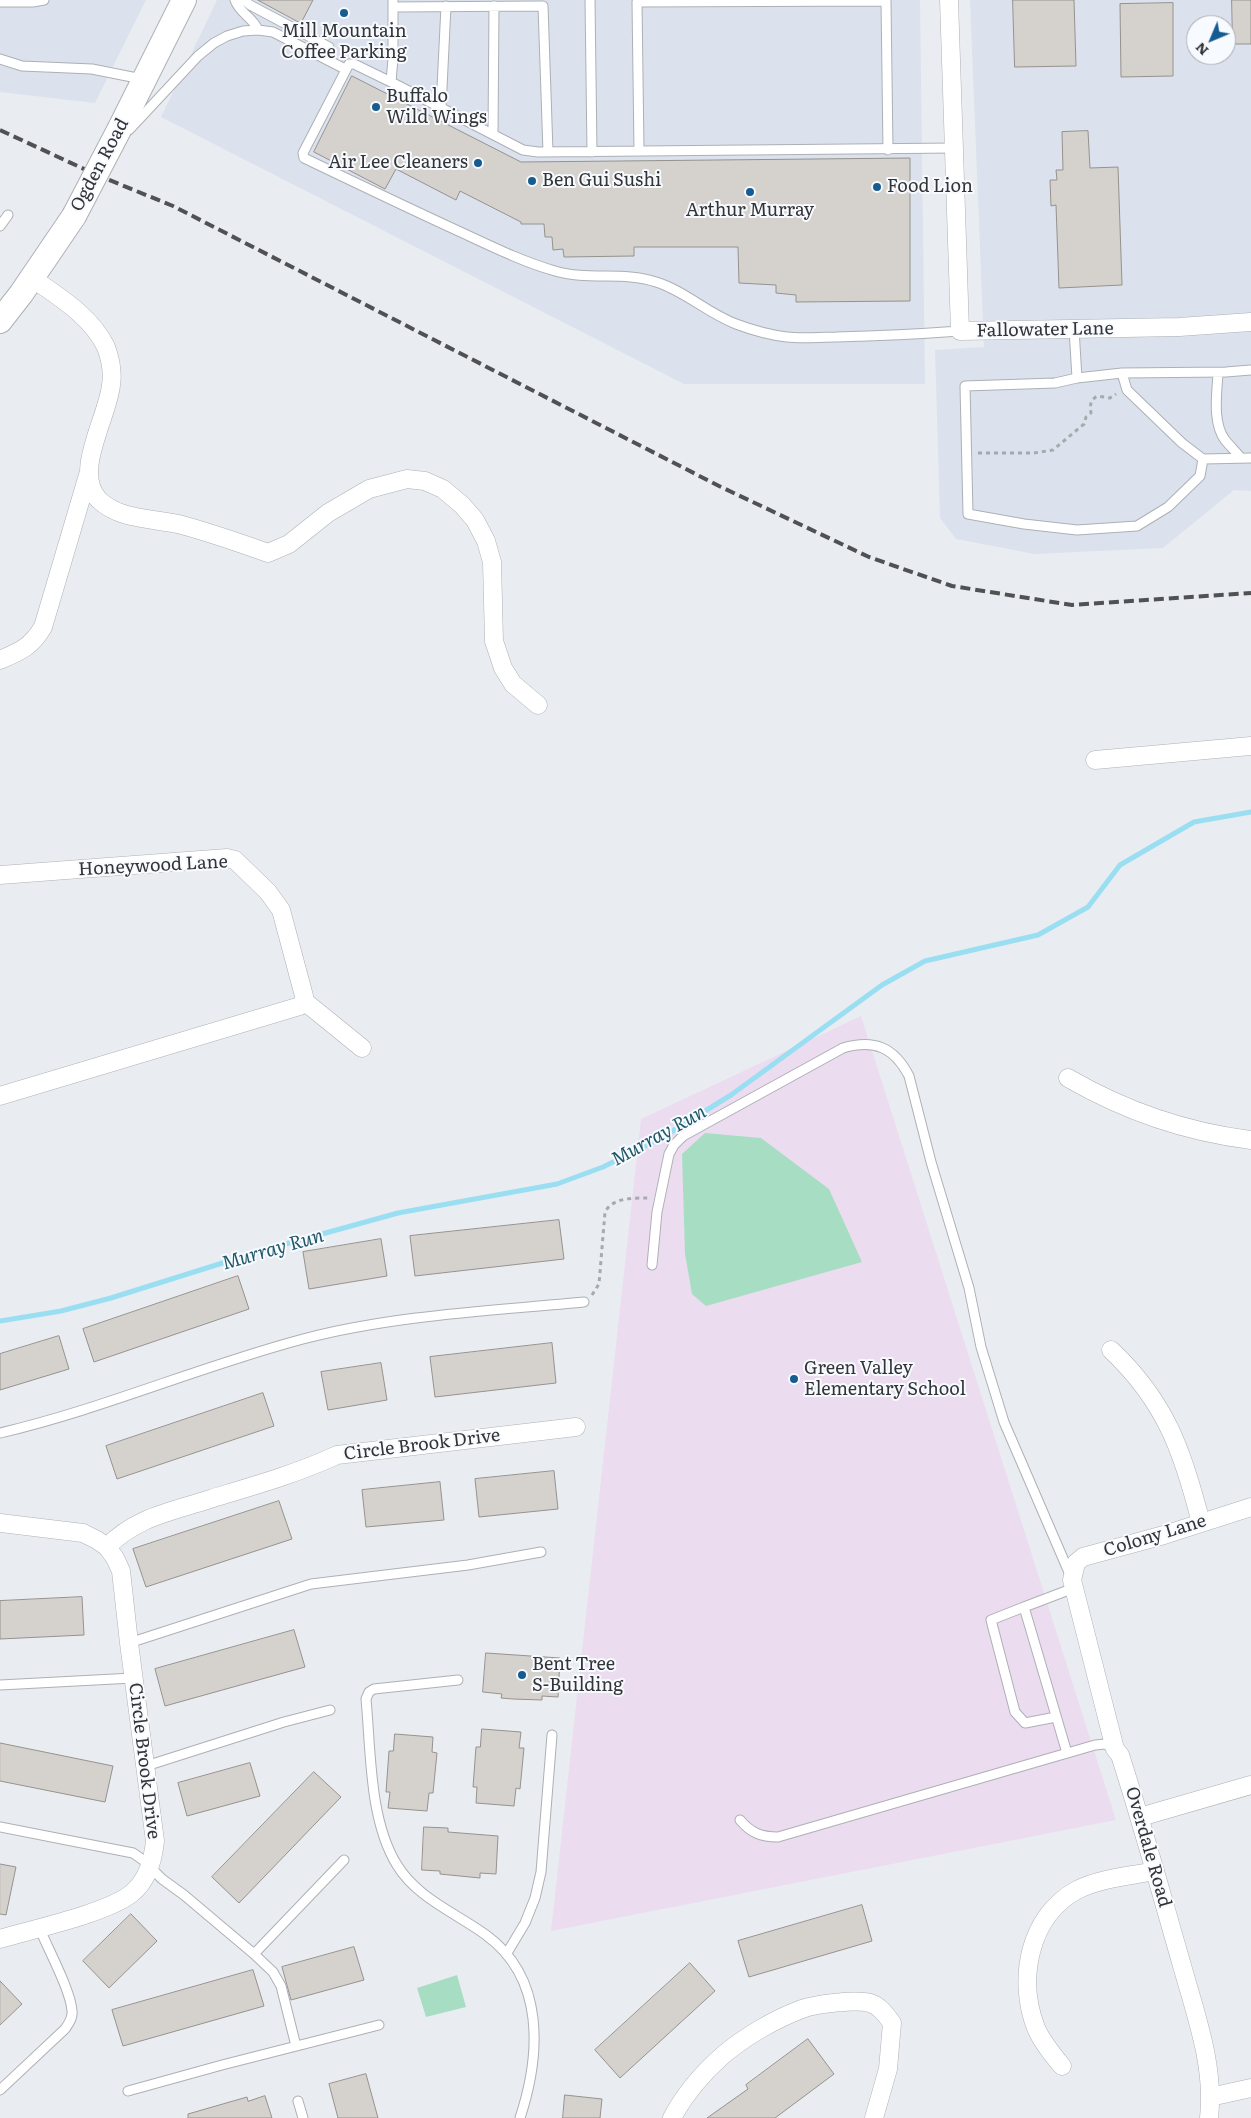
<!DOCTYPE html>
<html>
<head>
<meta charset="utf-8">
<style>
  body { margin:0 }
  #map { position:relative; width:1251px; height:2118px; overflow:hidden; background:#e9edf1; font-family:Literata,serif }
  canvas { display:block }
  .north { position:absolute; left:1186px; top:15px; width:50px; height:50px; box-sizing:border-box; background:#f7faff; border:1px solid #a9abaf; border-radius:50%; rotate:225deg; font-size:14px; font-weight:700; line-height:20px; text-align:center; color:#333436 }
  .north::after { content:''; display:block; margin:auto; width:18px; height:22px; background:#165c90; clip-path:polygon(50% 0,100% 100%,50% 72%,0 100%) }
</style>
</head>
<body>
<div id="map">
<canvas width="1251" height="2118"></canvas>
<div class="north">N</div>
</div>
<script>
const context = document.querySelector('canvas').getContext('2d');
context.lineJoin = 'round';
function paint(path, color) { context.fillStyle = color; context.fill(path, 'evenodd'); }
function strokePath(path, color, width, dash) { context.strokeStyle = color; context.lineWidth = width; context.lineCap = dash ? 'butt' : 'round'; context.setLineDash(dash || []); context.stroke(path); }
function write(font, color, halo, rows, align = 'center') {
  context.font = font + ' Literata,serif'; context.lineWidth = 4; context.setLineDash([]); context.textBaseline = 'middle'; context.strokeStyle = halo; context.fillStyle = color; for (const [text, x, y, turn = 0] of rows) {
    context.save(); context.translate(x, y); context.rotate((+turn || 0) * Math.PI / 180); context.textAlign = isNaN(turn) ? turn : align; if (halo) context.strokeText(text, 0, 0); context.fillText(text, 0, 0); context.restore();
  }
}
const built = new Path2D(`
  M0,0H146L95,103L0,92Z
  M217,0H920L925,384H684L161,117Z
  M970,0H1251V491L1234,490L1163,548L1035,554L956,539L940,518L935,350L984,347ZM1196,25H1226V55H1196Z`);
const education = new Path2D(`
  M861,1016L1116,1820L551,1931L641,1119Z`);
const green = new Path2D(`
  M705,1133L761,1138L829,1189L862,1262L706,1306L692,1294L685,1254L682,1154Z
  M457,1975L466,2007L426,2017L417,1988Z`);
const stream = new Path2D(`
  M0,1321L61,1311L111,1298L264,1250L398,1213L557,1184L603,1167L663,1137L731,1095L882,985L925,961L1038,935L1088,907L1120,865L1194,822L1251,812`);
const building = new Path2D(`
  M258,0H313L301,23Z
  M1013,0H1074L1076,66L1015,67Z
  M1232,0H1251V44H1233Z
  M1173,3V76L1121,77L1120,4Z
  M352,76L521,162L910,158V301L796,302V295L776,293V285L739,283L738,247H634V256L564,257L563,249L553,250L552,237H545L544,224H521V222L460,191L456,200L396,169L385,189L314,152Z
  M1088,131L1090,168L1118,167L1122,285L1059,288L1056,205L1051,206L1050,180H1057L1056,170H1063L1062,132Z
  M559,1220L564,1259L415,1276L410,1236Z
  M381,1239L387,1276L309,1289L303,1252Z
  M238,1276L249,1309L94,1362L83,1329Z
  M59,1336L69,1369L0,1390V1354Z
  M552,1343L556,1383L435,1397L430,1357Z
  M381,1363L387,1400L328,1410L321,1372Z
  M263,1393L274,1426L117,1479L106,1446Z
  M554,1471L558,1509L479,1517L475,1479Z
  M440,1482L444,1520L366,1527L362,1490Z
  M279,1501L292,1539L146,1587L133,1549Z
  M82,1597L84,1635L0,1639V1601Z
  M294,1630L305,1667L165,1706L155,1669Z
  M486,1653L560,1658L558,1697L542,1696V1700L513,1699L501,1698L502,1694L483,1692Z
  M482,1729L521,1732L519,1748H524L520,1789L516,1788L514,1806L476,1803L477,1787H473L476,1747H480Z
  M395,1734L433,1737L432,1752L437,1753L433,1793H429L427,1811L388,1808L390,1792H386L389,1751H393Z
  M0,1743L113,1766L105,1802L0,1781Z
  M250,1763L260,1796L187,1816L178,1783Z
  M314,1772L341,1797L239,1903L212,1877Z
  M424,1827L448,1828V1832L498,1836L496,1874L480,1873V1878L440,1874V1871L422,1870Z
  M0,1864L16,1867L6,1915L0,1914Z
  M862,1905L872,1941L749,1977L738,1941Z
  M131,1914L157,1941L109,1988L83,1961Z
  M354,1947L364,1980L291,2000L282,1967Z
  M690,1963L715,1991L620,2078L595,2050Z
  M253,1970L264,2006L123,2046L112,2010Z
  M0,1981L22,2004L0,2025Z
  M808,2039L834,2074L775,2118H707L748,2089L746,2085Z
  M366,2074L378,2118H338L329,2084Z
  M565,2095L602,2099L600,2118H563Z
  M265,2096L272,2118H188V2114L247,2097L248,2101Z`);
const path = new Path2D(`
  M978,453H1034L1053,450L1084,424L1086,417L1091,413C1090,404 1090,401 1097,396L1110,398L1116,394
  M592,1295L599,1284L605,1212C613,1197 634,1198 648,1198`);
const lane = new Path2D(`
  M235,0C239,13 253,17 258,30
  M244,0L250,5L329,47
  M393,0V58L391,82L523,150L538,152L955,148
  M590,0L592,152
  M0,2H33L44,0
  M393,7L543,6L548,152
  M0,59L22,66L92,69L142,79
  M391,82L354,64H349L303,153L304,158C354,182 404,206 454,229C487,244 520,261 555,271C588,281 623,271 656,282C685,291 707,313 736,324C752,330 769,335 787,337C802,339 820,337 836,337C877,336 919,334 960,331
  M441,108L446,6
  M129,130L198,56L214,43L227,36L243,31L258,30L273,32L345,69
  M493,134L494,6
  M639,151L637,2L886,1L888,150
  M0,226L8,215
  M1074,329L1077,378L1122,373L1226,372L1251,370
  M1218,373C1217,393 1212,422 1225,440C1230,446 1236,452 1241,458
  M1077,378L1055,383L965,386L968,514L1024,524L1077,530L1137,526L1168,507L1200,476L1203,459L1182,443L1127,390L1122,373
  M1203,459L1251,458
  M652,1265L657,1212L669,1154L674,1145L683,1136L843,1048C874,1039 894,1047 909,1076L931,1162L969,1288L981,1347L1004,1422L1071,1577
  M0,1433C103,1409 201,1366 303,1339C395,1315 491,1311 584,1302
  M1024,1607L991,1620L1015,1712L1025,1723L1056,1717
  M129,1643L311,1584L468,1565L541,1552
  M458,1680L374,1689L369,1692L366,1699C371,1751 369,1820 397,1865C417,1898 456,1913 486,1935C545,1978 541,2054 520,2118
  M0,1685L133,1678
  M1067,1753L1024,1607L1074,1588
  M146,1766L284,1722L330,1710
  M740,1820C751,1833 761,1837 778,1837L1095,1745L1105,1744L1114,1749
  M0,1827L133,1853L143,1860L162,1879L184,1895L254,1954L273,1972L281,1986L296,2046
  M507,1953L525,1923L535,1898L541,1872L552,1735
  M254,1954L344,1860
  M0,2090L65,2029C69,2023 73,2018 72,2011C71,1991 47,1947 39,1927
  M128,2091L222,2065L379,2025
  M298,2101L303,2118`);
const street = new Path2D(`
  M949,0L960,331L1179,327L1251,322
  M32,278C59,297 91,316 106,347C110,358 113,373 111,385C108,417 72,473 99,500C121,521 155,518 182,525C211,533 240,543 268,553L289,544L328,513L369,489L407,479L425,481L443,489L462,505L475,520L486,541L492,562L494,641L503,668L513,684L538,705
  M0,660C21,651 31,647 43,627L88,475
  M1095,760L1251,746
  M0,875L227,858L235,860L268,892L281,910L304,996V1001L300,1006L0,1096
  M304,1001L362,1048
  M1068,1078C1125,1111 1186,1132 1251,1140
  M1111,1350C1166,1402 1183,1452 1201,1523
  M0,1523L83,1533L97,1540L107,1547L115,1558L121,1571L129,1643L155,1841C153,1860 148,1880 132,1893C108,1913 33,1929 0,1939
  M107,1547C136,1517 171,1512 210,1499C253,1486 296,1474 337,1455L576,1427
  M1140,1817L1251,1785
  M1062,2066C1052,2054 1042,2042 1036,2028C1017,1979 1029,1916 1077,1890C1100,1878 1131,1876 1155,1871
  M1210,2097L1251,2088
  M672,2118C684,2095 703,2073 722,2056C744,2037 775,2019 802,2009C816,2004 856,1999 870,2003C880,2006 886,2015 892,2023L888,2069L874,2118
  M1209,2118C1215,2065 1195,2013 1181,1962C1161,1893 1142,1823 1120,1755L1115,1749L1072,1580L1076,1563L1083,1557L1164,1535L1251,1507`);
const secondary = new Path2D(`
  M120,128L184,0
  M0,321L21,294L74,216`);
const rail = new Path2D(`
  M0,130L97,175L173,206L719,486L869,557L952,586L1072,605L1251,593`);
const secondaryBridge = new Path2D(`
  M74,216L120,128`);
const markers = [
  [344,13,5,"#165c90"],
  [376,107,5,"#165c90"],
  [478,163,5,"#165c90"],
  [532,181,5,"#165c90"],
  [877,187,5,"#165c90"],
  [750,192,5,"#165c90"],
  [794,1379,5,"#165c90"],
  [522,1675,5,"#165c90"]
];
const poiNames = [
  ["Mill Mountain",344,32,"center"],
  ["Coffee Parking",344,53,"center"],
  ["Buffalo",386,97],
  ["Wild Wings",386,118],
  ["Air Lee Cleaners",468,163,"right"],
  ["Ben Gui Sushi",542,181],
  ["Food Lion",887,187],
  ["Arthur Murray",750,211,"center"],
  ["Green Valley",804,1369],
  ["Elementary School",804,1390],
  ["Bent Tree",532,1665],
  ["S-Building",532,1686]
];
const streetNames = [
  ["Ogden Road",100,165,-62],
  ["Fallowater Lane",1045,330,-1],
  ["Honeywood Lane",153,866,-3],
  ["Circle Brook Drive",422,1445,-7],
  ["Colony Lane",1155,1536,-17],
  ["Circle Brook Drive",144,1761,83],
  ["Overdale Road",1148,1847,74]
];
const waterNames = [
  ["Murray Run",659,1136,-29],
  ["Murray Run",273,1250,-16]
];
paint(built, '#dbe2ed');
paint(education, '#ecdcef');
paint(green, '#a7dec3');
strokePath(stream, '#9adef2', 5);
paint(building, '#d5d1cc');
strokePath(building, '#96928e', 1);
strokePath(lane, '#adb0b5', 11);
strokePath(street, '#adb0b5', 19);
strokePath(secondary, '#adb0b5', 26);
strokePath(path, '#a7aaad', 3, [4, 4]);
strokePath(lane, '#fff', 9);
strokePath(street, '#fff', 18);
strokePath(secondary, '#fff', 24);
strokePath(rail, '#4f5153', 4, [10, 5]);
strokePath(secondaryBridge, '#adb0b5', 26, []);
strokePath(secondaryBridge, '#fff', 24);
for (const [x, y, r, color] of markers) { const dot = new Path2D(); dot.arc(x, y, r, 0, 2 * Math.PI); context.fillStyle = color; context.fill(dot); strokePath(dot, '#f7faff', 2); }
write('18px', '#333436', '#f7faff', poiNames, 'left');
write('18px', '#333436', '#f7faff', streetNames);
write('italic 19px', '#205867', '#f7faff', waterNames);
</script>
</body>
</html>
